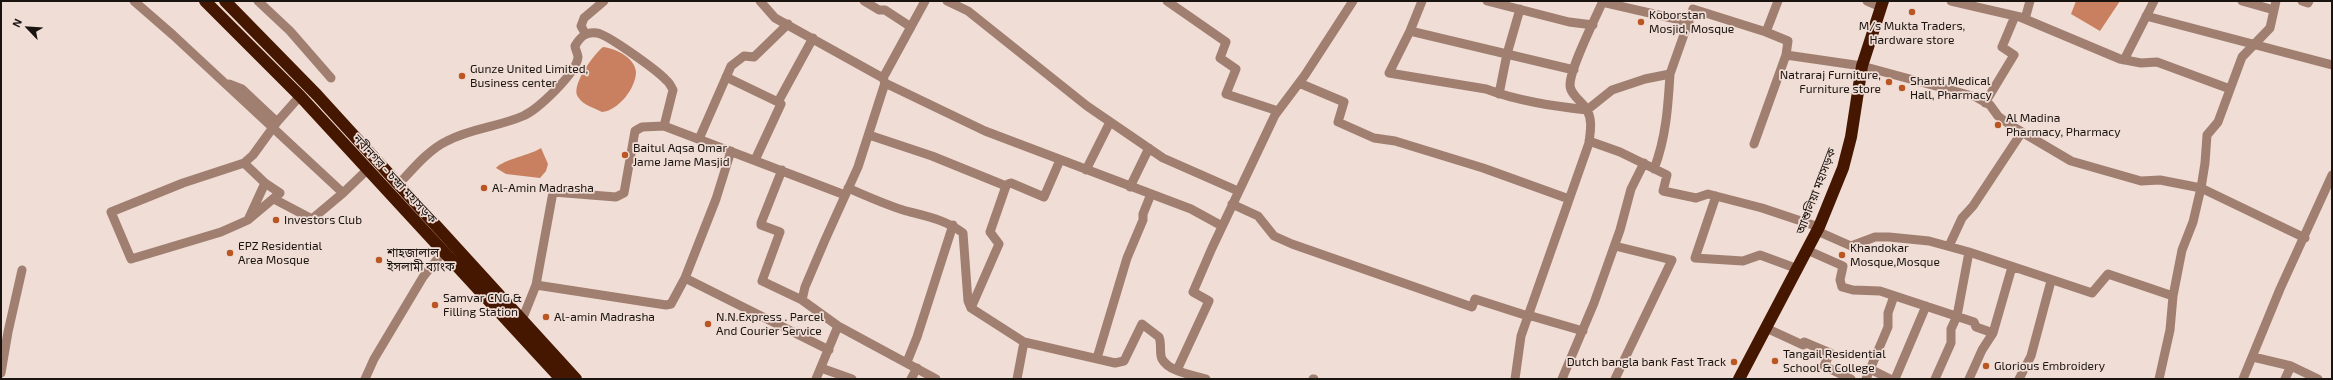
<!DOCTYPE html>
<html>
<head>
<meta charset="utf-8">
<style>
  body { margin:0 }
  #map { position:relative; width:2333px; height:380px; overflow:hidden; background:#f0ddd5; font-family:"Exo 2",sans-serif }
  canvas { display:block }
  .frame { position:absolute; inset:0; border:2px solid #1a1411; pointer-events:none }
  .north { position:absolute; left:8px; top:8px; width:40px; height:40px; -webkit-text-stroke:3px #f0ddd5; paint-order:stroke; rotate:295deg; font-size:11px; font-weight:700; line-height:16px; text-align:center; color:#1a1411 }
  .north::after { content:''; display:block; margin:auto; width:14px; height:18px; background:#1a1411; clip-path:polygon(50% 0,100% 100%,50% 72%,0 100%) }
</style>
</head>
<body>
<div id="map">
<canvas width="2333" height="380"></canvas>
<div class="frame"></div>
<div class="north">N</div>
</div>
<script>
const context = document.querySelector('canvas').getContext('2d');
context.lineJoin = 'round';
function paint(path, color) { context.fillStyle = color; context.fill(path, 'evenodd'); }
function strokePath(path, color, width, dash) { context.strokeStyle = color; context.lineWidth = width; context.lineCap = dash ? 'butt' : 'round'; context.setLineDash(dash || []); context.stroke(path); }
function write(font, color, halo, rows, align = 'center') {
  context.font = font + ' "Exo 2","Noto Sans Bengali",sans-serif'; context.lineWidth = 3.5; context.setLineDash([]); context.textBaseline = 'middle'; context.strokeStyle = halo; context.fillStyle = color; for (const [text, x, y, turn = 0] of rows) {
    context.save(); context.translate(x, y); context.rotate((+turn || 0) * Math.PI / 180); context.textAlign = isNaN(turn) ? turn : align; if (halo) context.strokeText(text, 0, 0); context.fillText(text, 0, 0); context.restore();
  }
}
const water = new Path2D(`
  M2076,1H2120L2100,31L2071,14Z
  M603,47C614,48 635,57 636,72C636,88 618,111 602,112C594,108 583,105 578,97C570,86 594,54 603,47Z
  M541,148L548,164L546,171L540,178L506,174L496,168C504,159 531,155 541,148Z`);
const street = new Path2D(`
  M134,1L173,35L343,193L367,170
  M258,1L290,31L331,78
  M760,1L775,18L883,78L925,1
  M864,1L879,10H885L911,27
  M947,1L968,11L1087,106L1163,158L1238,191
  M1167,1L1226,42L1220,58L1236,69L1226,94L1278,111
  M1422,1L1410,31L1574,70
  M1487,1L1569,22L1593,25
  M1778,1L1766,32L1788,41L1786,55L1862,66L1976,97L1990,105L1998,116L2010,125L2071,161L2141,181L2160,180L2201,188L2305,238
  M1867,1L1881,7
  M1951,1L2020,17L2120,59L2141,63L2157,62L2230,89
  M2242,1L2274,10
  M2302,1L2308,3L2309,1
  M1602,2L1689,22
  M2146,16L2332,65
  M2025,19L2030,1
  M1410,31L1389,73L1486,89C1518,101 1553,106 1587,110L1612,90L1645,79L1670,74L1693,9L1766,32
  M585,33L581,26L584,18L604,1
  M2124,60L2154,1
  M726,77L778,102
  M883,78L885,83L858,167L825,240L805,287L802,300L838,326L936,379
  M885,83L985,131L1191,209L1222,226
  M1299,83L1344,102L1338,122L1374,138L1395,141L1483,168L1569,199
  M229,84L242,89L277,122L300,96
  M1499,94L1507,54L1520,9
  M1985,103L2014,55L2002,47L2015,16
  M869,135L932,156L1006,186L990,232L999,244L971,308
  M699,139L731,66L744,56L754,57L788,24
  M1589,141L1620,152L1667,175L1663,191L1696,198L1708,194L1762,208L1819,227
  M1754,144L1786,55
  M755,160L781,104L778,102L813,38
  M244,163L265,183L248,220L221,232L131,259L111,212L183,183L244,163L253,155L277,122
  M1654,169C1666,138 1668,107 1670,74
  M782,170L761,223V225L780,232L762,281L802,300
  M1086,170L1110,122
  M398,185C412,170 428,150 447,141C471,128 498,127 523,116C537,110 577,73 578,57C578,54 575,49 575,46C580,37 586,31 597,33C607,34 658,71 666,80C669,82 671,86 673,90L664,126L845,195
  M1006,186L1008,184L1011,183L1044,197L1060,160
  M1130,187L1149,148
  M848,188C866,196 884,204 903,210C924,216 945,219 963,233L968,301L971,308L1024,342
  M1716,196L1695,258L1743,261L1760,255L1798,269
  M274,199L312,219L343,193
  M1232,204L1258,216L1274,236L1292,244L1472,307L1475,299L1528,316
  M249,219L280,193L265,183
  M1817,231L1851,246L1875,237H1889L1929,241L1969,252L2092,293L2108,274L2173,296
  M1615,246L1672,260L1615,379
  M1949,246L1962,218L1973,206L2022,132
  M1807,250L1843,266L1840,280L1842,287L1853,290L1880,291L1974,322L1976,327L1993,333
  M685,278L829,350
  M536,285L553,192L616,197L624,193L635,131L642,127L664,126
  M1528,315L1583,331
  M522,320L536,285L666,305L671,304L685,278L716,199L731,151
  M1766,328L1803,345L1804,342L1830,353L1824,366L1851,379
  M2253,357L2291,366L2318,379
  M1097,358L1127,258L1143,220V214L1151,194
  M907,362L917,337L953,225
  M821,368L852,379
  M1870,369L1890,379
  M1177,370L1209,301L1193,292L1212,248L1275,115L1305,75L1353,1
  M1,373L8,332L22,270
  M365,379L374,359L423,277L443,252
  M816,379L838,326
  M911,379L917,368
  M1017,379L1024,342L1115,363L1124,361L1142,324L1159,337C1162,344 1159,353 1162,359C1169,372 1193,375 1206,379
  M1313,379H1314
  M1515,379L1521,336L1589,143C1590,132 1593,121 1587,110C1583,102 1570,95 1570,85C1570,68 1595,19 1603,1
  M1562,379L1594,303L1620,230L1631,189L1644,163
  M1866,379L1888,327V313L1894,296
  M1895,379L1926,306
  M1935,379L1951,343V329L1957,316L1969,252
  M1969,379L1982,350L1993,333L2012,267
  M2019,379L2031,356L2051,281
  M2159,379L2170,330L2173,296L2182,250L2193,222L2201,188L2205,163L2207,135L2218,122L2242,57L2270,28L2276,1
  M2243,379L2280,289L2332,175
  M2285,379L2291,366`);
const highway = new Path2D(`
  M205,1L300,96L561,379
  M225,1L317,95L576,379
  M1739,379L1819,227L1843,168L1851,137L1862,66L1883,1`);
const markers = [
  [1912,12,4,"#ba5622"],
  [1641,22,4,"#ba5622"],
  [462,76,4,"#ba5622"],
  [1889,82,4,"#ba5622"],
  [1902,88,4,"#ba5622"],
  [1998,125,4,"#ba5622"],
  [625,155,4,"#ba5622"],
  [484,188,4,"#ba5622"],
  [276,220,4,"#ba5622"],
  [230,253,4,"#ba5622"],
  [1842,255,4,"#ba5622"],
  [379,260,4,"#ba5622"],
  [435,305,4,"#ba5622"],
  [546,317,4,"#ba5622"],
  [708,324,4,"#ba5622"],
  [1775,361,4,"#ba5622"],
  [1734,362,4,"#ba5622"],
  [1986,366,4,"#ba5622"]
];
const poiNames = [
  ["Koborstan",1649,15],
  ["Mosjid, Mosque",1649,29],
  ["M/s Mukta Traders,",1912,26,"center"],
  ["Hardware store",1912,40,"center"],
  ["Gunze United Limited,",470,69],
  ["Business center",470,83],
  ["Natraraj Furniture,",1881,75,"right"],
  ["Furniture store",1881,89,"right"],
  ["Shanti Medical",1910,81],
  ["Hall, Pharmacy",1910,95],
  ["Al Madina",2006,118],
  ["Pharmacy, Pharmacy",2006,132],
  ["Baitul Aqsa Omar",633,148],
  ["Jame Jame Masjid",633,162],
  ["Al-Amin Madrasha",492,188],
  ["Investors Club",284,220],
  ["EPZ Residential",238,246],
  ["Area Mosque",238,260],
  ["Khandokar",1850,248],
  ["Mosque,Mosque",1850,262],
  ["শাহজালাল",387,253],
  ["ইসলামী ব্যাংক",387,267],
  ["Samvar CNG &",443,298],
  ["Filling Station",443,312],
  ["Al-amin Madrasha",554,317],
  ["N.N.Express . Parcel",716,317],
  ["And Courier Service",716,331],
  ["Tangail Residential",1783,354],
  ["School & College",1783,368],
  ["Dutch bangla bank Fast Track",1726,362,"right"],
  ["Glorious Embroidery",1994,366]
];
const streetNames = [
  ["নবীনগর - চন্দ্রা মহাসড়ক",395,179,47],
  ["আশুলিয়া মহাসড়ক",1816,191,-69]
];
paint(water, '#c88060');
strokePath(street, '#a07f71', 9);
strokePath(highway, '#461700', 12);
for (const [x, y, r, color] of markers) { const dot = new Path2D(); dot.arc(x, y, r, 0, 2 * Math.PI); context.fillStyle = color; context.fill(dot); strokePath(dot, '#f0ddd5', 1.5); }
write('12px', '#1a1411', '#f0ddd5', poiNames, 'left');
write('12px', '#1a1411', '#f0ddd5', streetNames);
</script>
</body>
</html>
